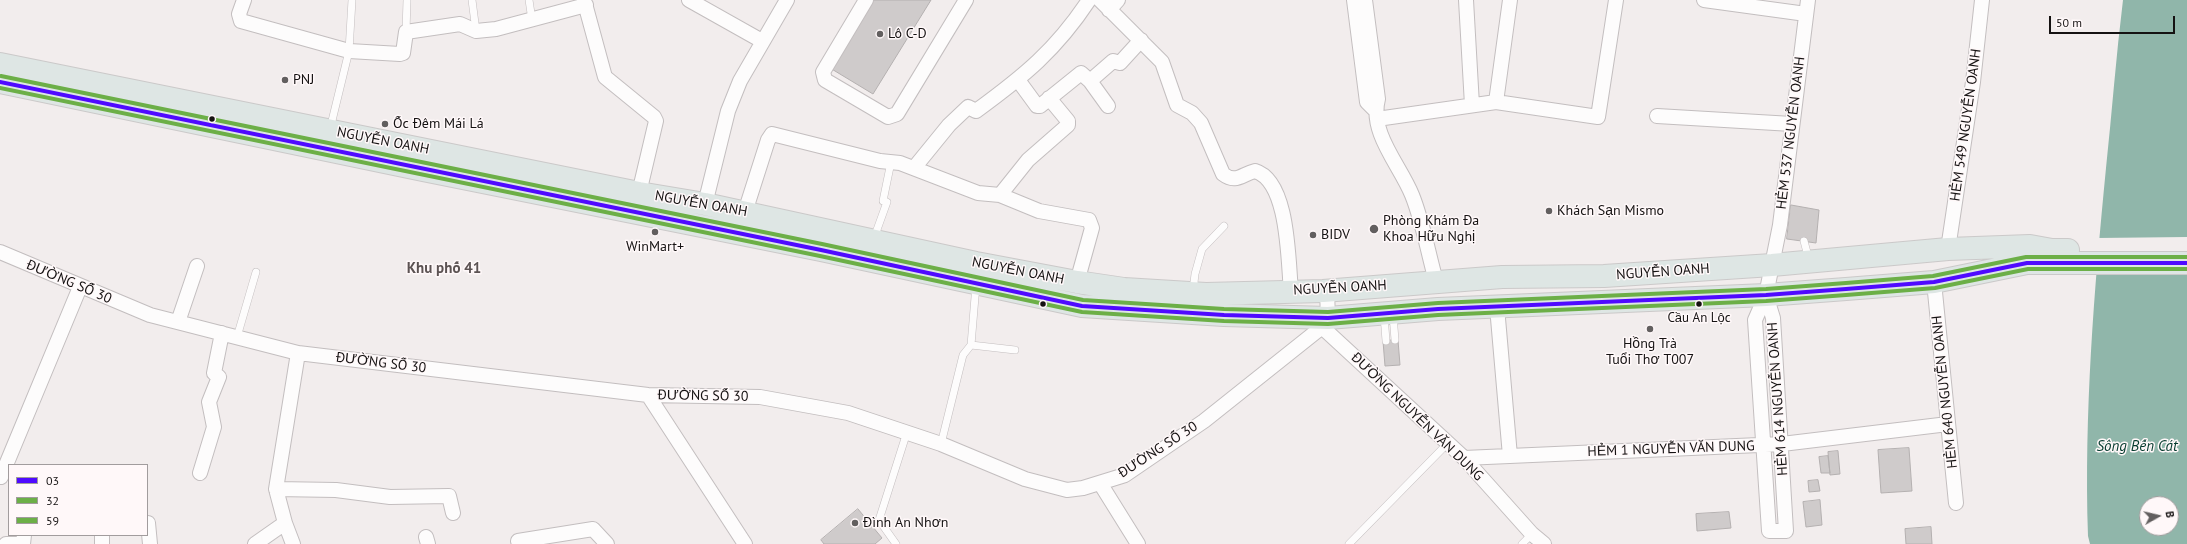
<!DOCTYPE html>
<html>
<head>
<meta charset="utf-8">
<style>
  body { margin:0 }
  #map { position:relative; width:2187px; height:544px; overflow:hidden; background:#f2eded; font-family:"PT Sans",sans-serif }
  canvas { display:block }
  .legend { position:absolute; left:8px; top:464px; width:140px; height:72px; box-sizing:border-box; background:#fff8f9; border:1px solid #a19c9d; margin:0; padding:5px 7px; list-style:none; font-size:12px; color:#151212 }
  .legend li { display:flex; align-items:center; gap:8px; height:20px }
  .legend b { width:20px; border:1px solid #a19c9d }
  .north { position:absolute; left:2139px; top:496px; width:40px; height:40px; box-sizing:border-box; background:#fff8f9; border:1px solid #a19c9d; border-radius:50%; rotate:82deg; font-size:11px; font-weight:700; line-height:16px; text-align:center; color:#151212 }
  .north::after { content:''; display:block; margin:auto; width:14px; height:18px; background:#625f5f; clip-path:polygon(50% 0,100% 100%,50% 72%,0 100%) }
  .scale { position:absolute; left:2049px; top:16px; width:126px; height:18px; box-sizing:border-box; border:2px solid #151212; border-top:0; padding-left:5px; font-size:12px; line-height:14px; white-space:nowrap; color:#151212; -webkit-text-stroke:3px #fff8f9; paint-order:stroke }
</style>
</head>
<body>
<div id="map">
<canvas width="2187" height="544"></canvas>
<ul class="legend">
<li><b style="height:5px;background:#4f0aff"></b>03</li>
<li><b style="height:5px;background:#6caf47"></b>32</li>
<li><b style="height:5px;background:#6caf47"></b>59</li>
</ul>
<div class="north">B</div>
<div class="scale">50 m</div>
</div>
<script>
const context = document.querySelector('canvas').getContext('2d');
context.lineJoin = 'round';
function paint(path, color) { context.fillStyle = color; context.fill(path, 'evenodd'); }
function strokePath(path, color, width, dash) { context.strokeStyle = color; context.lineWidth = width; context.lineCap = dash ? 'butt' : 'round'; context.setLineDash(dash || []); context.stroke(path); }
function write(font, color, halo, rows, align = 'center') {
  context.font = font + ' "PT Sans",sans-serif'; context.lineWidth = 3; context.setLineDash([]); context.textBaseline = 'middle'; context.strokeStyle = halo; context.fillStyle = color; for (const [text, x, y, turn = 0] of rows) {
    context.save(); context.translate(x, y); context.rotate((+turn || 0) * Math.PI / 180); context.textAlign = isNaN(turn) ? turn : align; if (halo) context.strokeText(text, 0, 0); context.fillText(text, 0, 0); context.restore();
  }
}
const water = new Path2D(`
  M2123,0H2187V544H2090L2088,536C2084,413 2094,291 2106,168C2112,112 2116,56 2123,0ZM2147,504H2171V528H2147Z`);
const pier = new Path2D(`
  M2187,237V273H2094L2097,238Z`);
const building = new Path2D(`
  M872,0H931L873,94L830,68Z
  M1791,205L1819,210L1816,243L1787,239Z
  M1398,340L1400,365L1385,366L1383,341Z
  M1909,448L1912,491L1881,493L1878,450Z
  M1838,451L1840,474L1830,475L1828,452Z
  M1828,456L1830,473H1821L1819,457Z
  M1818,480L1820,491L1809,492L1808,481Z
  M1820,500L1822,525L1806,527L1803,502Z
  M858,509L882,538L875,544H824L821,540Z
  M1729,512L1731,528L1697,531L1696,514Z
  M1931,527L1932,544H1906L1905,529Z`);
const lane = new Path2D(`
  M472,0L476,31
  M529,0L532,20
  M406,32L407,0
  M330,129L349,51L352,0
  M874,238L887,202L883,201L891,162
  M1804,241L1809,260
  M976,285L971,345L1015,350
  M1193,291L1195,274L1202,249L1224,226
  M1384,315L1386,341
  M1393,315L1395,340
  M237,337L256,272
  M941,444L963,355L971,345
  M896,544L879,520L907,432
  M1349,544L1448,443
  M1522,544L1532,534`);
const street = new Path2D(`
  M244,0L239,14L241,21L349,51L400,54L403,53L406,32L460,24L476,31L496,29L586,5
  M584,0L605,77L654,117L656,121L639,193
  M689,0L762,41
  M866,0L823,72L825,80L888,117L897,114L966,0
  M1100,0L1162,62L1177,105L1192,113L1201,123L1223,174C1236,184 1242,174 1255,171C1289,181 1288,261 1291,291
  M1354,0L1367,102L1375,110
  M1365,0L1378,99C1369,133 1400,165 1412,195C1423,222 1428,253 1436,281
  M1466,0L1472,105
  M1704,0L1806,14
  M1109,10L1118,0
  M1018,80L1037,106H1040L1081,73L1090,81L1113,61L1120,63L1141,40
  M1090,81L1108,106
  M1496,102L1598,117L1616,0
  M1657,116L1792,124
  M1377,119L1496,102L1510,0
  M914,168L949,125L968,107L976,111C1024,76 1056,50 1089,0
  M1000,195L1028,160L1068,125V121L1049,98
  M705,204L728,111L740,81L787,0
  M745,212L768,140L772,134L880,161L900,163L978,193L1000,195L1039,211L1089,220L1092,228L1077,282
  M1948,249L1973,82L1982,0
  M0,252L150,315L298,353L648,395L760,397L848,413L941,444L1025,479L1067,490L1083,488L1125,475L1204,421L1322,327L1328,318L1327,291
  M1934,282L1956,503
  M1766,295L1773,318L1786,531H1769L1755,320L1766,295L1780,225L1808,0
  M1497,307L1510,456
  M178,322L197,266
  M1322,327L1464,458L1532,534L1544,544
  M648,395L745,544
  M1464,458L1782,444L1948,424
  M200,473L214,427L209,402L219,377L214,373L222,333
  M1,477L80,287
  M1100,483L1138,544
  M276,489L336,490L390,497L449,496L453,513
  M148,523L150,544
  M426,537L428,544
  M518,541L593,529L607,544
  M6,544H23L24,535
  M102,544V535
  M255,544L285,523
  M293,544L285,523L276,489L298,353`);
const primary = new Path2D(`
  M0,64L639,193L705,204L976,263L1077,282L1124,289L1206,294L1323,291L1502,277L1604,276L1772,265L1948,249L2030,246L2052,250H2068
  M0,82L423,170L821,250L1082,306L1224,315L1328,318L1438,309L1766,295L1846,289L1934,282L2027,263H2187`);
const bus1 = new Path2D(`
  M0,82L821,250L1082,306L1224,315L1328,318L1438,309L1766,295L1846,289L1934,282L2027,263H2187`);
const bus2 = new Path2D(`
  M0,88L820,256L1082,312L1224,321L1328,324L1438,315L1766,301L1846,295L1935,288L2028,269H2187`);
const bus3 = new Path2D(`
  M1,76L822,244L1083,300L1224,309L1328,312L1438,303L1766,289L1846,283L1933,276L2026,257H2187`);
const markers = [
  [880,34,4,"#625f5f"],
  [285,80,4,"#625f5f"],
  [212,119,3.5,"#151212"],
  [385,124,4,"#625f5f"],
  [1549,211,4,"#625f5f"],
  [1374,229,5,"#625f5f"],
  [655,232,4,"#625f5f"],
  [1313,235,4,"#625f5f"],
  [1043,304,3.5,"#151212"],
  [1699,304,3.5,"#151212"],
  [1650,329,4,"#625f5f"],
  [855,523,4,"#625f5f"]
];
const busNames = [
  ["Cầu An Lộc",1699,318]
];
const poiNames = [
  ["Lô C-D",888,34],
  ["PNJ",293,80],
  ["Ốc Đêm Mái Lá",393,124],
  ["Khách Sạn Mismo",1557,211],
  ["Phòng Khám Đa",1383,221],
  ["Khoa Hữu Nghị",1383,237],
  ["BIDV",1321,235],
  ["WinMart+",655,247,"center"],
  ["Hồng Trà",1650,344,"center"],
  ["Tuổi Thơ T007",1650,360,"center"],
  ["Đình An Nhơn",863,523]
];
const streetNames = [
  ["HẺM 549 NGUYỄN OANH",1966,125,-82],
  ["HẺM 537 NGUYỄN OANH",1791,133,-83],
  ["NGUYỄN OANH",383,141,11],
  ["NGUYỄN OANH",701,204,10],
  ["NGUYỄN OANH",1018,271,11],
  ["NGUYỄN OANH",1663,272,-4],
  ["ĐƯỜNG SỐ 30",69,282,23],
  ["NGUYỄN OANH",1340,288,-3],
  ["ĐƯỜNG SỐ 30",381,363,7],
  ["HẺM 640 NGUYỄN OANH",1945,392,-96],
  ["ĐƯỜNG SỐ 30",703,396,1],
  ["HẺM 614 NGUYỄN OANH",1778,399,-94],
  ["ĐƯỜNG NGUYỄN VĂN DUNG",1417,417,44],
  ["HẺM 1 NGUYỄN VĂN DUNG",1671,449,-2],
  ["ĐƯỜNG SỐ 30",1158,450,-33]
];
const neighbourhoodNames = [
  ["Khu phố 41",444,269]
];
const waterNames = [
  ["Sông Bến Cát",2137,447]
];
paint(water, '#90b6aa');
paint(pier, '#f2eded');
paint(building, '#cfcbcb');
strokePath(building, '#b4b0b0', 1);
strokePath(lane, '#c3bebf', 8);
strokePath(street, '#c3bebf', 16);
strokePath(primary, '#cbc9c9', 24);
strokePath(lane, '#fdfcfc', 7);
strokePath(street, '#fdfcfc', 14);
strokePath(primary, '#dee6e4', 22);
strokePath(bus1, '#4f0aff', 4);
strokePath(bus2, '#6caf47', 4);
strokePath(bus3, '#6caf47', 4);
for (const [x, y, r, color] of markers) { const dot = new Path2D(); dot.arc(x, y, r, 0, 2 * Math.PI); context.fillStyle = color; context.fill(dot); strokePath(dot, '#fff8f9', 1.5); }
write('13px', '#151212', '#fff8f9', busNames);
write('14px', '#151212', '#fff8f9', poiNames, 'left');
write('14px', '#151212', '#fff8f9', streetNames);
write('bold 15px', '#5c5353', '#fff8f9', neighbourhoodNames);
write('italic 15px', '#053b2e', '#fff8f9', waterNames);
</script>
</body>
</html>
